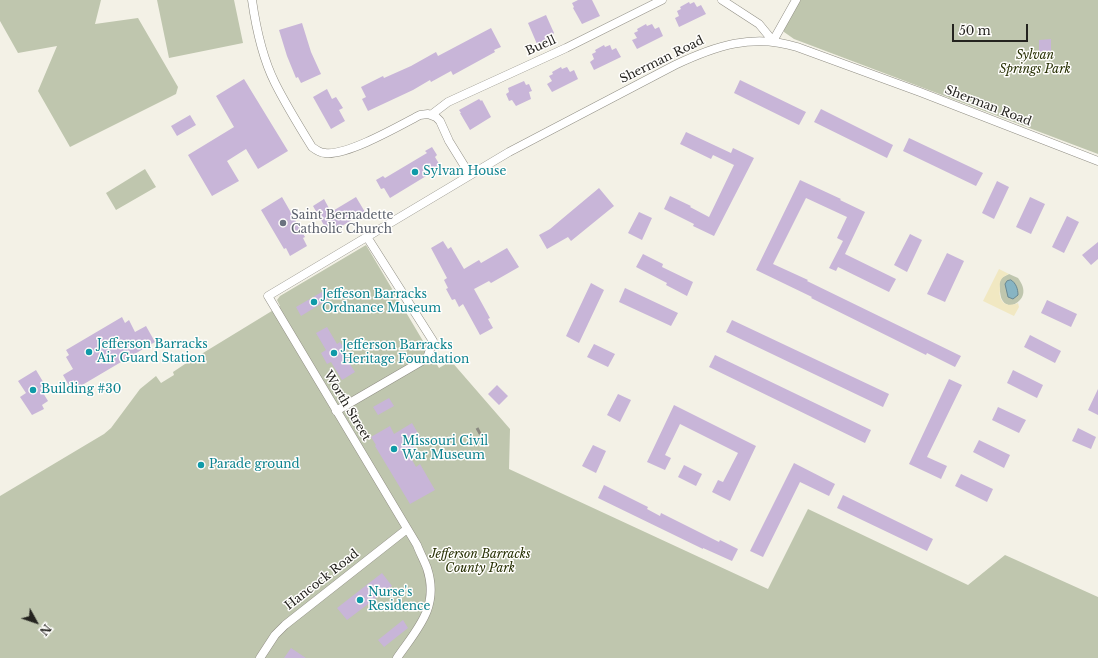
<!DOCTYPE html>
<html>
<head>
<meta charset="utf-8">
<style>
  body { margin:0 }
  #map { position:relative; width:1098px; height:658px; overflow:hidden; background:#f3f1e6; font-family:"Libre Baskerville",serif }
  canvas { display:block }
  .north { position:absolute; left:16px; top:602px; width:40px; height:40px; -webkit-text-stroke:3px #fffefc; paint-order:stroke; rotate:130deg; font-size:11px; font-weight:700; line-height:16px; text-align:center; color:#24231f }
  .north::after { content:''; display:block; margin:auto; width:14px; height:18px; background:#24231f; clip-path:polygon(50% 0,100% 100%,50% 72%,0 100%) }
  .scale { position:absolute; left:952px; top:24px; width:76px; height:18px; box-sizing:border-box; border:2px solid #24231f; border-top:0; padding-left:5px; font-size:12px; line-height:14px; white-space:nowrap; color:#24231f; -webkit-text-stroke:3px #fffefc; paint-order:stroke }
</style>
</head>
<body>
<div id="map">
<canvas width="1098" height="658"></canvas>
<div class="north">N</div>
<div class="scale">50 m</div>
</div>
<script>
const context = document.querySelector('canvas').getContext('2d');
context.lineJoin = 'round';
function paint(path, color) { context.fillStyle = color; context.fill(path, 'evenodd'); }
function strokePath(path, color, width, dash) { context.strokeStyle = color; context.lineWidth = width; context.lineCap = dash ? 'butt' : 'round'; context.setLineDash(dash || []); context.stroke(path); }
function write(font, color, halo, rows, align = 'center') {
  context.font = font + ' "Libre Baskerville",serif'; context.lineWidth = 3; context.setLineDash([]); context.textBaseline = 'middle'; context.strokeStyle = halo; context.fillStyle = color; for (const [text, x, y, turn = 0] of rows) {
    context.save(); context.translate(x, y); context.rotate((+turn || 0) * Math.PI / 180); context.textAlign = isNaN(turn) ? turn : align; if (halo) context.strokeText(text, 0, 0); context.fillText(text, 0, 0); context.restore();
  }
}
const green = new Path2D(`
  M0,0H101L95,24L138,18L178,87L176,94L70,147L38,91L57,46L18,53L0,21Z
  M157,0H234L243,43L169,58Z
  M800,0H1098V154L794,39L784,32V27Z
  M145,169L156,187L116,210L106,193Z
  M366,245L439,368L451,361L510,429L509,469L768,589L808,509L968,585L1005,555L1098,597V658H0V496L104,434L111,428L140,389L156,376L161,383L174,375L173,372L185,364L280,306L277,300L280,296Z
  M1009,274L1018,278C1027,290 1025,300 1011,306C999,303 1001,294 999,284L1001,278Z`);
const sand = new Path2D(`
  M999,269L1009,274C1001,277 999,281 1000,289C1000,291 999,294 1000,296C1002,306 1011,306 1018,303L1019,307L1014,316L983,301Z`);
const water = new Path2D(`
  M1011,280C1016,283 1018,289 1018,295L1013,299L1008,297L1005,284L1007,281Z`);
const building = new Path2D(`
  M578,0H592L600,16L582,24L573,8L574,7L572,3Z
  M689,2L690,4L694,2L697,7L701,5L706,14L679,27L675,18L679,16L677,11L681,9L680,7Z
  M546,15L554,33L553,34L554,37L537,44L528,23Z
  M302,23L311,52L321,74L301,83L298,77L296,78L287,56L279,30Z
  M646,24L647,26L652,24L655,29L659,27L663,36L637,49L632,40L637,38L634,33L638,31L637,29Z
  M491,28L501,47L494,50L495,52L453,75L451,71L431,82L430,80L413,90L368,111L362,99L366,97L361,87L383,76L384,78L411,66L436,52L438,56Z
  M1051,39V55L1039,56V40Z
  M604,45L605,47L610,45L612,50L616,48L621,57L594,70L590,62L594,59L592,54L596,52L595,50Z
  M561,67L562,69L567,67L570,72L574,70L578,79L552,92L547,84L552,81L549,76L553,74L552,72Z
  M244,79L288,151L258,169L246,149L227,161L239,181L212,196L188,155L234,127L216,96Z
  M740,80L806,112L799,125L734,93Z
  M524,81L526,85L529,84L532,91L529,92L531,99L516,106L512,100L509,101L506,94L509,92L508,88Z
  M327,89L332,99L336,97L343,108L339,110L345,121L331,129L313,97Z
  M479,99L481,101L482,100L491,117L470,130L460,113H461L459,110Z
  M821,109L893,145L887,158L814,122Z
  M190,115L196,125L177,136L171,126Z
  M686,132L731,153L733,148L754,158L714,236L693,226L694,224L664,209L670,196L691,206L690,207L709,217L734,165L713,155L711,159L680,144Z
  M909,138L983,173L976,186L903,151Z
  M432,147L437,155L435,157L441,167L390,198L384,188L381,189L376,180L383,176L385,178L427,153L425,151Z
  M800,180L841,199L840,200L865,212L845,254L896,279L889,292L838,267L836,271L829,268L843,241L837,238L847,217L806,198L773,264L808,280L807,281L961,356L955,367L927,353L926,355L811,298L812,297L756,270Z
  M997,181L1009,187L994,219L982,213Z
  M599,188L614,206L571,241L568,237L547,249L539,235L550,229Z
  M282,197L305,237L303,238L307,246L290,256L286,248L284,249L261,210Z
  M356,197L365,212L329,234L313,206L324,199L331,212Z
  M1030,197L1045,204L1031,234L1016,227Z
  M639,212L652,218L642,240L628,233Z
  M1067,216L1079,222L1064,253L1052,247Z
  M910,234L922,240L907,272L894,265Z
  M443,241L448,249L451,247L464,269L479,260L481,263L507,248L519,267L491,283L489,281L474,289L490,318L488,319L493,328L480,335L463,304L459,307L455,299L452,300L446,289L448,288L444,280L447,278L431,248Z
  M1098,242V259L1091,265L1082,255Z
  M947,253L964,261L945,302L927,294Z
  M643,254L663,264L662,267L693,282L687,296L666,285L667,283L636,267Z
  M591,283L604,290L579,343L566,336Z
  M625,288L678,313L671,326L619,302Z
  M327,289L332,297L301,316L296,307Z
  M1047,300L1077,314L1071,327L1041,313Z
  M122,317L125,323L129,320L135,332L146,326L155,342L72,391L63,375L73,369L66,357L69,355L66,350Z
  M732,320L889,394L883,407L726,332Z
  M327,327L337,344L340,342L347,353L344,355L355,372L342,380L331,362L327,364L321,353L326,350L316,333Z
  M1030,335L1061,351L1055,363L1024,347Z
  M594,344L615,354L608,367L587,357Z
  M715,355L871,430L865,443L709,367Z
  M36,370L45,385L40,388L48,401L42,405L44,409L32,415L20,397L26,393L18,381Z
  M1013,370L1043,385L1037,398L1007,383Z
  M949,379L962,385L927,457L947,466L941,479L909,464Z
  M497,385L508,396L499,405L488,394Z
  M1098,389V415L1088,410Z
  M618,394L631,400L620,422L607,415Z
  M389,398L394,406L378,415L373,407Z
  M674,405L756,446L730,501L712,492L718,480L723,482L738,453L680,424L665,455L671,458L665,470L647,462Z
  M998,407L1026,420L1019,433L992,420Z
  M412,423L423,442L407,451L416,467L420,464L435,490L410,504L375,446L376,445L371,437L390,426L394,434Z
  M1078,428L1096,437L1091,449L1072,441Z
  M979,440L1010,455L1004,468L973,452Z
  M593,445L606,451L596,473L582,466Z
  M794,463L835,484L829,496L800,482L763,557L750,551Z
  M684,465L702,474L696,486L678,477Z
  M961,474L993,489L987,502L955,486Z
  M604,485L648,507L647,509L660,516L661,513L719,542L720,540L738,549L732,561L703,548V549L598,498Z
  M843,495L933,539L927,551L837,508Z
  M382,573L392,586L347,620L337,608Z
  M403,620L408,628L384,647L378,640Z
  M291,648L306,658H284Z`);
const minor = new Path2D(`
  M252,0C256,28 262,57 275,83C286,105 299,126 312,147C316,150 320,153 325,153C347,156 399,126 420,115L428,114L436,117L440,121L449,141L470,175
  M722,0L759,24L773,41L796,0
  M431,115L448,102L566,48L662,0
  M336,411L427,358L433,341L367,237
  M260,658L275,635L285,625L407,529
  M397,658C417,629 440,607 427,568C424,560 420,553 417,545L268,296L509,152L675,65C715,46 753,33 797,47L920,92L1098,161`);
const rail = new Path2D(`
  M477,428L484,441`);
const markers = [
  [415,172,4,"#0f9aa8"],
  [283,223,4,"#6b7280"],
  [314,302,4,"#0f9aa8"],
  [89,352,4,"#0f9aa8"],
  [334,353,4,"#0f9aa8"],
  [33,390,4,"#0f9aa8"],
  [394,449,4,"#0f9aa8"],
  [201,465,4,"#0f9aa8"],
  [360,600,4,"#0f9aa8"]
];
const streetNames = [
  ["Buell",541,46,-24],
  ["Sherman Road",662,60,-26],
  ["Sherman Road",988,106,21],
  ["Worth Street",347,406,59],
  ["Hancock Road",322,580,-38]
];
const parkNames = [
  ["Sylvan",1035,56],
  ["Springs Park",1035,70],
  ["Jefferson Barracks",480,555],
  ["County Park",480,569]
];
const cultureNames = [
  ["Sylvan House",423,172],
  ["Jeffeson Barracks",322,295],
  ["Ordnance Museum",322,309],
  ["Jefferson Barracks",97,345],
  ["Air Guard Station",97,359],
  ["Jefferson Barracks",342,346],
  ["Heritage Foundation",342,360],
  ["Building #30",41,390],
  ["Missouri Civil",402,442],
  ["War Museum",402,456],
  ["Parade ground",209,465],
  ["Nurse's",368,593],
  ["Residence",368,607]
];
const worshipNames = [
  ["Saint Bernadette",291,216],
  ["Catholic Church",291,230]
];
paint(green, '#bfc6ae');
paint(sand, '#f1e8c2');
paint(water, '#87b4c3');
strokePath(water, '#698892', 1);
paint(building, '#c8b5d8');
strokePath(minor, '#908e84', 9);
strokePath(minor, '#fff', 8);
strokePath(rail, '#8a8981', 3, [7, 7]);
for (const [x, y, r, color] of markers) { const dot = new Path2D(); dot.arc(x, y, r, 0, 2 * Math.PI); context.fillStyle = color; context.fill(dot); strokePath(dot, '#fffefc', 1.5); }
write('12px', '#24231f', '#fffefc', streetNames);
write('italic 12px', '#273004', '#fffefc', parkNames);
write('12px', '#0d838f', '#fffefc', cultureNames, 'left');
write('12px', '#5b616d', '#fffefc', worshipNames, 'left');
</script>
</body>
</html>
